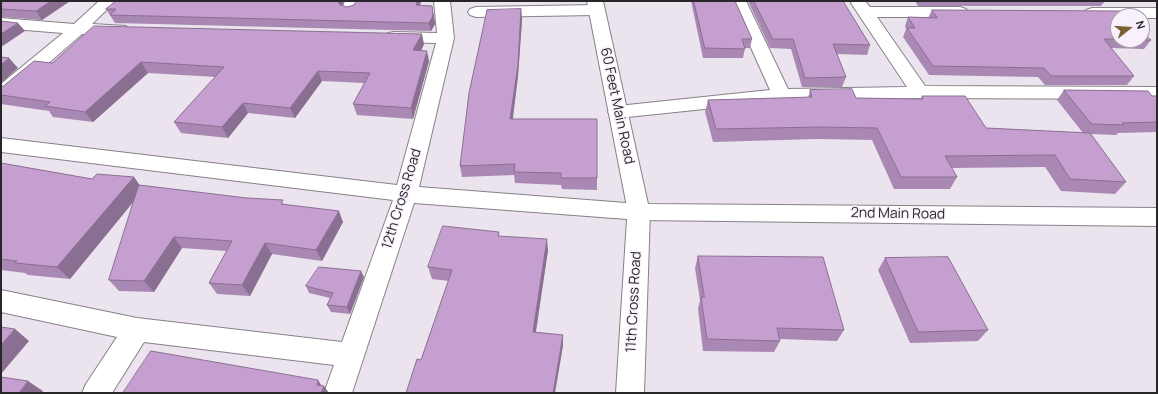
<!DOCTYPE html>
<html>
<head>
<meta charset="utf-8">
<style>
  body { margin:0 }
  #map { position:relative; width:1158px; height:394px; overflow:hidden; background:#ebe3ed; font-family:Manrope,sans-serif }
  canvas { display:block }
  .frame { position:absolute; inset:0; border:2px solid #292629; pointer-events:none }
  .north { position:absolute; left:1110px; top:8px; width:40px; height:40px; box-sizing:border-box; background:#f8f1fb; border:1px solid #a5a0a7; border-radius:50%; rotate:73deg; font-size:11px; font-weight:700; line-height:16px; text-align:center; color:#292629 }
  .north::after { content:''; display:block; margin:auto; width:14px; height:18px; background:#786232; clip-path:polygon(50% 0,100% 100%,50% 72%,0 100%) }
</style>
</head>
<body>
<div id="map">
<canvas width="1158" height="394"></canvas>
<div class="frame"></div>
<div class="north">N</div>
</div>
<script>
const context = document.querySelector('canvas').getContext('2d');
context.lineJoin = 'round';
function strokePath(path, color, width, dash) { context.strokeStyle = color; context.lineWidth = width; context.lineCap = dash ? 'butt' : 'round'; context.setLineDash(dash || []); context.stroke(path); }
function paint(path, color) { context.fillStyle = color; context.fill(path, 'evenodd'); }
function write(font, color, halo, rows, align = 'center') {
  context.font = font + ' Manrope,sans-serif'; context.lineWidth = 3; context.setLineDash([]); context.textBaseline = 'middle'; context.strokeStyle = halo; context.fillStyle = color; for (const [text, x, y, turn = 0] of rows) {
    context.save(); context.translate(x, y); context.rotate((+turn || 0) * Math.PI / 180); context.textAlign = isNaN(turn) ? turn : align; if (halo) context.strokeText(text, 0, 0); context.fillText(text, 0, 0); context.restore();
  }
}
const minor = new Path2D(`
  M99,1H116L92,24L126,26L128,30L126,34L120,35L82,34L8,98L1,100V84L63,33L1,28V18L74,24Z
  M345,1H361L356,12L350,14L344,12L342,9Z
  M434,1H450L454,38L419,187L639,204L647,206L650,212L644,393H616L627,219L414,203L352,393H324L334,365L144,342L112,393H82L86,384L117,337L1,312V290L137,318L342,342L393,200L1,152V138L397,185L436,43L394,42L388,41L386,37L388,33L394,32L437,33Z
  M730,1H746L788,89L907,87L851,3L853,1H865L870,7H960L966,9L968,12L966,15L960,17H877L925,86L1157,87V99L920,98L781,101L618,118L611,116L608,112L611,108L618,106L770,90Z
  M596,5L602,7L604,10L602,13L596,15L476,17L470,15L468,12L470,9L476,7Z
  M1092,8H1157V18H1142V16H1118V18L1086,16L1084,13L1086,10Z`);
const tertiary = new Path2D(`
  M587,1H603L648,204L1157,208V226L639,220L631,218L628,212Z`);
const wall = new Path2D(`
  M1,1H70L42,20L1,17Z
  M235,1H344L342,5L347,7L354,5L356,1H421L420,5L434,14L435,24L431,31L115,23L106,9L232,2Z
  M691,1H735L752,39L750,48H745L743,58H703Z
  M748,1H843L870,45L867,55L837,54L846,77L842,87H802L791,49L770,48Z
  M915,1H1105L1101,6H918Z
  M521,9L522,20L518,76L513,119L597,178V190L562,189L561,185L515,183L514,175L462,177L460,166Z
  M932,10L1118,16V40H1151L1144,49L1111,48L1134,76L1127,85H1045L1038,77L929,75L903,37L906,29L905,26L908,17L928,18Z
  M424,44L421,51L429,61L413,119L357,115L353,104L364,83L322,81L295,118L248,113L228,138L181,133L174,122L216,77L148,73L93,122L53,117L49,111L1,104V95L52,63Z
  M810,90L856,98L921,99L922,96L986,128L1083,133L1057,100L1064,90L1157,96V132L1118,133L1116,135L1091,134L1126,182L1115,194L1061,191L1045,167L951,168L957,177L950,189H894L872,140L817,139L713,142L705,112L708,100L808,98Z
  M1,163L92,179L134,177L139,185L285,204L343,222L322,261L272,254L250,296L217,294L209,283L227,251L182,248L154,292L119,291L109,280L134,201L70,279L28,275L25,273L1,270Z
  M499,232V236L548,250L536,332L563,335V346L421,360L449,281L432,279L428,267Z
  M698,256L844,330L837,341L779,339L780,341L774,352L703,351L698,309L700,300L695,268Z
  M885,258L988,330L978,341L910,343L878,270Z
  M364,277L350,314L331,312L327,305L330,298L309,293L306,286Z`);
const shadedWall = new Path2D(`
  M51,1H70L42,20L36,11Z
  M338,1H344L341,8Z
  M417,1H421L418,13L416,5Z
  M432,6L435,24L431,31L429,23Z
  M521,9L522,20L518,76L511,130L510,119Z
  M18,23L25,31L1,47V34Z
  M422,34L424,44L416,61L413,50Z
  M427,51L429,61L413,119L411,108Z
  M9,58L18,68L1,83V65Z
  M141,62L148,73L93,122L85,112Z
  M318,71L322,81L295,118L290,108Z
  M243,103L248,113L228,138L222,127Z
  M134,177L143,190L70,279L57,267Z
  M339,211L343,222L322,261L316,250Z
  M174,237L182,248L154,292L144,281Z
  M547,239L548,250L534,343L533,332Z
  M265,243L272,254L250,296L242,285Z
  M361,271L364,277L350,314L347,307Z
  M15,329L29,341L1,374V345Z
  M563,335V346L555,393H553Z
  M318,380L323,388L324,386L329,393H321L317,385Z
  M28,381L43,391L42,393H19Z`);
const building = new Path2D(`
  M1,1H51L36,11L1,9Z
  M116,1H228L232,2L235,1H338L340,5L347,7L354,5L356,1H417L416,5L432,6L433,16L429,23L110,15L116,9H106Z
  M694,1H735L752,39H742L745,49L705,48Z
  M754,1H843L870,45L833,44L846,77L805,78L793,39H773Z
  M521,9L518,65L510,119H597V178H561V173L514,172L515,164L460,166L469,93L487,10Z
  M932,10L1120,11L1126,16H1118V39H1104L1134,76H1051L1044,68L933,66L907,28H915L908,17L937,18Z
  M1,21L18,23L1,34Z
  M94,26L422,34L413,50L427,51L411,108L353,104L370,73L318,71L290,108L243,103L222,127L174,122L224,67L141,62L85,112L45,106L50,102L1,95V88L34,61L52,63Z
  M1142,32L1151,40H1142Z
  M1,57L9,58L1,65Z
  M852,89L856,98L923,99L922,96H965L986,128L1090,133L1126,182L1070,179L1055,155L945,156L957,177H901L877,128L821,127L716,129L708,100L812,97L810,90Z
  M1064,90L1148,91L1152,96H1157V122L1122,123L1124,125L1092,124Z
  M1,163L92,179L97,174L134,177L57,267L15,263L17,261L1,259Z
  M139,185L247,198L283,200L281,204L339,211L316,250L265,243L242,285L209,283L232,241L174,237L144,281L109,280Z
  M443,226L499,232L498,236L547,239L533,332L563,335L553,393H406L417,359L421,360L452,270L428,267Z
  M698,256L823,257L844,330L777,328L780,341L707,339L701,297H704Z
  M948,257L988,330L918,332L885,258Z
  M319,267L361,271L347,307L327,305L333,293L306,286Z
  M1,327L15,329L1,345Z
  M151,351L318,380L317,385L324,386L321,393H123Z
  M1,377L28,381L19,393H1Z`);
const streetNames = [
  ["60 Feet Main Road",617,106,78],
  ["12th Cross Road",402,199,-73],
  ["2nd Main Road",898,214,1],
  ["11th Cross Road",634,302,-87]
];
strokePath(minor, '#878088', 2);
strokePath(tertiary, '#878088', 2);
paint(minor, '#fff');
paint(tertiary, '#fff');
paint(wall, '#a989b3');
paint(shadedWall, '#8a6f92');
paint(building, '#c59fd0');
strokePath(building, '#8a6f92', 1);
write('14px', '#292629', '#f8f1fb', streetNames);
</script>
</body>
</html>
